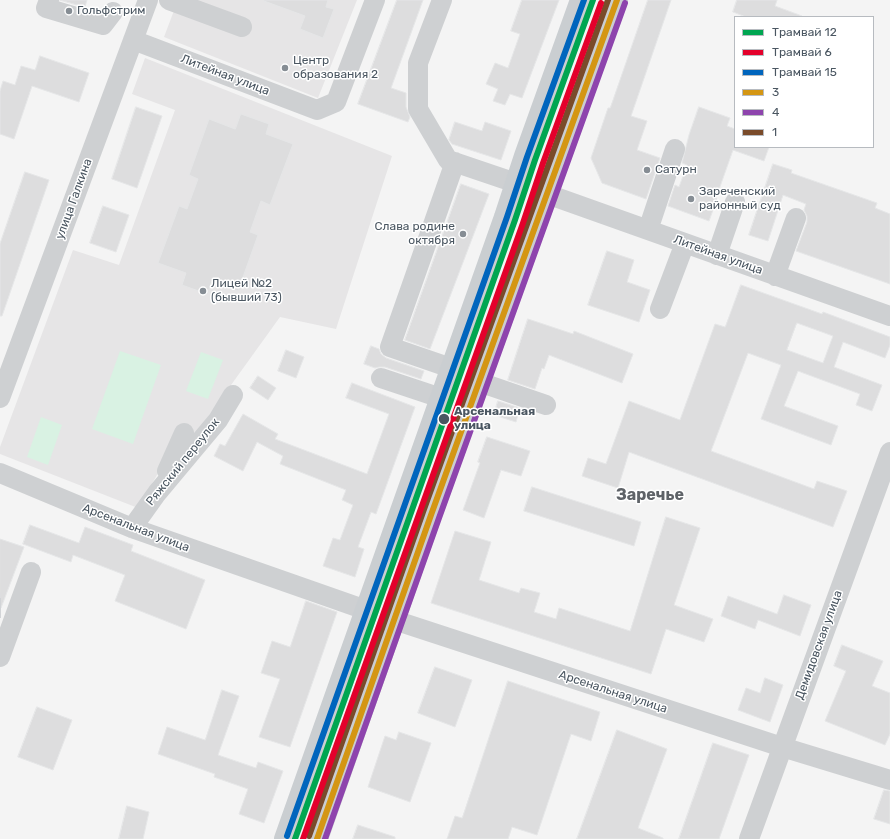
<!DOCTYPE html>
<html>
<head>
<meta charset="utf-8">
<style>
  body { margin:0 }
  #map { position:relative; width:890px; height:839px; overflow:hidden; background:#f4f4f4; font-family:Rubik,sans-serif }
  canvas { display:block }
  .legend { position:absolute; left:734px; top:16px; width:140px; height:132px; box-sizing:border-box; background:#fff; border:1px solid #b7bbc0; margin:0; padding:5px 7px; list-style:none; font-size:12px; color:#4a5661 }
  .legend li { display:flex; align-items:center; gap:8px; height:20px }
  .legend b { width:20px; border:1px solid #b7bbc0 }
</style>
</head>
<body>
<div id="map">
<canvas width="890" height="839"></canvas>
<ul class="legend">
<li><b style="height:5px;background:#00a651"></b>Трамвай 12</li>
<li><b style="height:5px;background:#e4002b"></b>Трамвай 6</li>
<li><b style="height:5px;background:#0065bd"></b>Трамвай 15</li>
<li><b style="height:5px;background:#d49613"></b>3</li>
<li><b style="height:5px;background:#8e44ad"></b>4</li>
<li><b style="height:5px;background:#7a4b2a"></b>1</li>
</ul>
</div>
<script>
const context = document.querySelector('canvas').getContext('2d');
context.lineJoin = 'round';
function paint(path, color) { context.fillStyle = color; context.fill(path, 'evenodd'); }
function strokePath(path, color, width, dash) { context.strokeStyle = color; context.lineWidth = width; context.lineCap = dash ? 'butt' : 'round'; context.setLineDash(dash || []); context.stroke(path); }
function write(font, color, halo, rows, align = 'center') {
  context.font = font + ' Rubik,sans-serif'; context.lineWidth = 3; context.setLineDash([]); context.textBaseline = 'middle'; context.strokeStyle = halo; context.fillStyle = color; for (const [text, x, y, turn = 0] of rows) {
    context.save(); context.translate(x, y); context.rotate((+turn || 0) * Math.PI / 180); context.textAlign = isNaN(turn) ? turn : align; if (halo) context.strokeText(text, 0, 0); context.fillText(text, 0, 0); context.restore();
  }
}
const education = new Path2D(`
  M178,0H357L318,98L164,37Z
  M145,58L392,156L336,329L280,317L172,467L161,468L138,508L0,454V447L73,250L119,265L175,110L132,94Z`);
const green = new Path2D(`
  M120,351L161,365L133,444L92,429Z
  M201,352L223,360L208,399L186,391Z
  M41,417L62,425L48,465L27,457Z`);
const building = new Path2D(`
  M60,0H87L85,7Z
  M264,0H328L326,7L334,9L323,38L300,29L305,16L264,1Z
  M397,0H423L391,88L406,93V107L410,117L408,122L358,104Z
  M522,0H559L522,98L510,94L505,105L493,101L498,89L486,84L495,63L508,68L520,34L511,31Z
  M648,0H671L631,116L647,121L637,150L660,158L646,199L602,183L591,158L608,108H610Z
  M737,0H777L775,6L802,16V17H746L733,12Z
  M40,56L89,73L79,102L32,86L14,139L0,134V91L3,81L15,85L21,66L35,70Z
  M136,107L162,116L137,188L112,179Z
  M699,107L730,118L727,126L735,129V147H769L764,161L733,150L716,198L717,199L709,221L668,206L675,185L679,187L687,165L682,163L689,135Z
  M241,114L269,124L266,134L293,144L270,205L261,201L250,232L258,235L238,291L212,281L207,294L182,285L186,273L158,263L179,206L187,209L198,179L189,175L209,119L235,129Z
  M455,122L482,131L485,122L511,131L501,160L452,144L449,140Z
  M773,164L792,170L791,173L877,203L875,208L890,214V284L796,251L807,222V216L804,210L806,204L783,195L768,241L749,235Z
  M25,172L49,180L2,316H0V244Z
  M461,184L489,194L430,349L405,340Z
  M103,206L129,215L116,252L90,243Z
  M607,251L634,260L627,282L650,290L639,322L588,305Z
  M741,285L822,314L823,312L890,337V345L885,358L843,342L834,367L882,385L872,411L856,405L860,394L798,371L784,406L838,426L831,445L761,419L781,365L748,353L711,451L814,489L817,481L847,491L833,527L629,452L618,488L582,476L588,458L606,464L629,401L680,420L715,324L725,327ZM797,323L833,336L823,363L787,350Z
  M528,319L573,334L574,331L633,354L622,383L549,355L544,369L542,368L535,389L508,380Z
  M371,346L379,349L381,354L386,358L424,371L421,379L385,367H379L375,368L364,364Z
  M286,350L304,357L296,378L278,371Z
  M258,376L276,388L268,400L250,388Z
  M352,383L415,407L376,514L371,512L358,547L364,549L355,577L323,566L333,538L340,540L353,505L342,500L346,490L280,464L283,456L257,442L243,471L214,456L220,444L225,446L243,414L278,434L275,439L367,474L389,414L346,398Z
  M498,401L520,408L516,422L494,415Z
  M487,437L530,451L521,476L501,470L484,518L463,510L480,463L478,462Z
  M532,487L641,522L634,546L524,511Z
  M666,517L700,528L674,605L713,619L704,642L666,629L651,674L431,603L455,531L491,542L479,580L519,593L521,588L540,593L534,612L556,619L559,608L630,631Z
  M30,525L79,543L85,527L133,545L131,551L205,580L186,629L115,601L125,575L73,555L71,562L23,544Z
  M0,539L24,547L1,608H0Z
  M784,595L811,605L800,636L758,620L755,629L721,616L728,596L777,614Z
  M306,601L337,612L290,747L259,737L280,679L261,673L272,641L290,647Z
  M842,645L883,661L872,686L890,693V734L885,745L825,721L846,671L834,666Z
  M435,667L472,680L455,727L418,713Z
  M765,678L783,685L770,722L738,710L746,688L760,693Z
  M508,681L600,712L591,741L571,734L537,835L512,827L508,839H447L455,816L462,818Z
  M222,690L239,696L218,755L256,768L258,762L283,771L264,823L239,814L248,789L214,777L215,774L158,754L167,727L205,740Z
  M37,707L72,720L53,770L18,757Z
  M617,730L667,749L638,828L663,838V839H577Z
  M399,732L431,743L410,802L368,787L385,736L396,740Z
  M713,743L749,755L719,839H679Z
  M884,790L890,791V824L874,819Z
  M127,806L149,812L143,839H119Z
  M358,825L395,837V839H353Z`);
const minorTunnel = new Path2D(`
  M0,608H1`);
const minor = new Path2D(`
  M49,0L46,8L103,25L113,12
  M169,0L242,27
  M442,0L418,63V109L448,160L516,183
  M133,40L317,110L336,102L375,0
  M547,194L890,316
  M648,230L675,149
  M717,255L735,202
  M775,276L796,218
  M660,309L685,243
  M451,368L390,347L455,162
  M381,378L441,398
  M479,382L546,405
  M0,398L148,0
  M167,471L184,433
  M0,473L132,528L366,610
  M132,528L157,493L218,420L233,395
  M394,620L782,747L890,780
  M0,657L31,572
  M749,839L890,452`);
const major = new Path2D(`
  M285,839L505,217L525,156L581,0
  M317,839L431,515L617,0`);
const bus1 = new Path2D(`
  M317,839L431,515L617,0`);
const bus2 = new Path2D(`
  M325,839L439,518L625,3`);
const bus3 = new Path2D(`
  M309,836L423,512L608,0`);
const tram1 = new Path2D(`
  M295,839L515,220L535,160L593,0`);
const tram2 = new Path2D(`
  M303,839L523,223L543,163L601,3`);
const tram3 = new Path2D(`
  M287,836L507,217L527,157L584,0`);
const markers = [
  [69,11,4,"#868d94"],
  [285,68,4,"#868d94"],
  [647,170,4,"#868d94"],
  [691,199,4,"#868d94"],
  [463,234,4,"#868d94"],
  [203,291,4,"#868d94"],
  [444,419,6,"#4a5661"]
];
const poiNames = [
  ["Гольфстрим",77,11],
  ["Центр",293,61],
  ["образования 2",293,75],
  ["Сатурн",655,170],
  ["Зареченский",699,192],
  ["районный суд",699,206],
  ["Слава родине",455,227,"right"],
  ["октября",455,241,"right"],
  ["Лицей №2",211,284],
  ["(бывший 73)",211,298]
];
const streetNames = [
  ["Литейная улица",225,75,21],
  ["улица Галкина",74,199,-70],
  ["Литейная улица",718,255,20],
  ["Ряжский переулок",183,462,-51],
  ["Арсенальная улица",136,528,21],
  ["Демидовская улица",819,645,-70],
  ["Арсенальная улица",613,692,18]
];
const stopNames = [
  ["Арсенальная",454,412],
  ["улица",454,426]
];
const districtNames = [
  ["Заречье",650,495]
];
paint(education, '#e6e5e6');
paint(green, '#d9f2e3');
paint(building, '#ddddde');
strokePath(building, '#e5e6e7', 1);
strokePath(minorTunnel, '#d2d4d7', 20, [20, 10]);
strokePath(minor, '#ced0d2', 20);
strokePath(major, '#caced1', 22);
strokePath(bus1, '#d49613', 6);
strokePath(bus2, '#8e44ad', 6);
strokePath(bus3, '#7a4b2a', 6);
strokePath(tram1, '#00a651', 6);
strokePath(tram2, '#e4002b', 6);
strokePath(tram3, '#0065bd', 6);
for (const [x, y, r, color] of markers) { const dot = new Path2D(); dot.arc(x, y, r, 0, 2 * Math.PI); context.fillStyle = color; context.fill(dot); strokePath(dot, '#fff', 1.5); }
write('12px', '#4a5661', '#fff', poiNames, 'left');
write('12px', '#4a5661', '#fff', streetNames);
write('bold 12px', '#4a5661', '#fff', stopNames, 'left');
write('bold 16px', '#5f6368', '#fff', districtNames);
</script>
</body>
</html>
